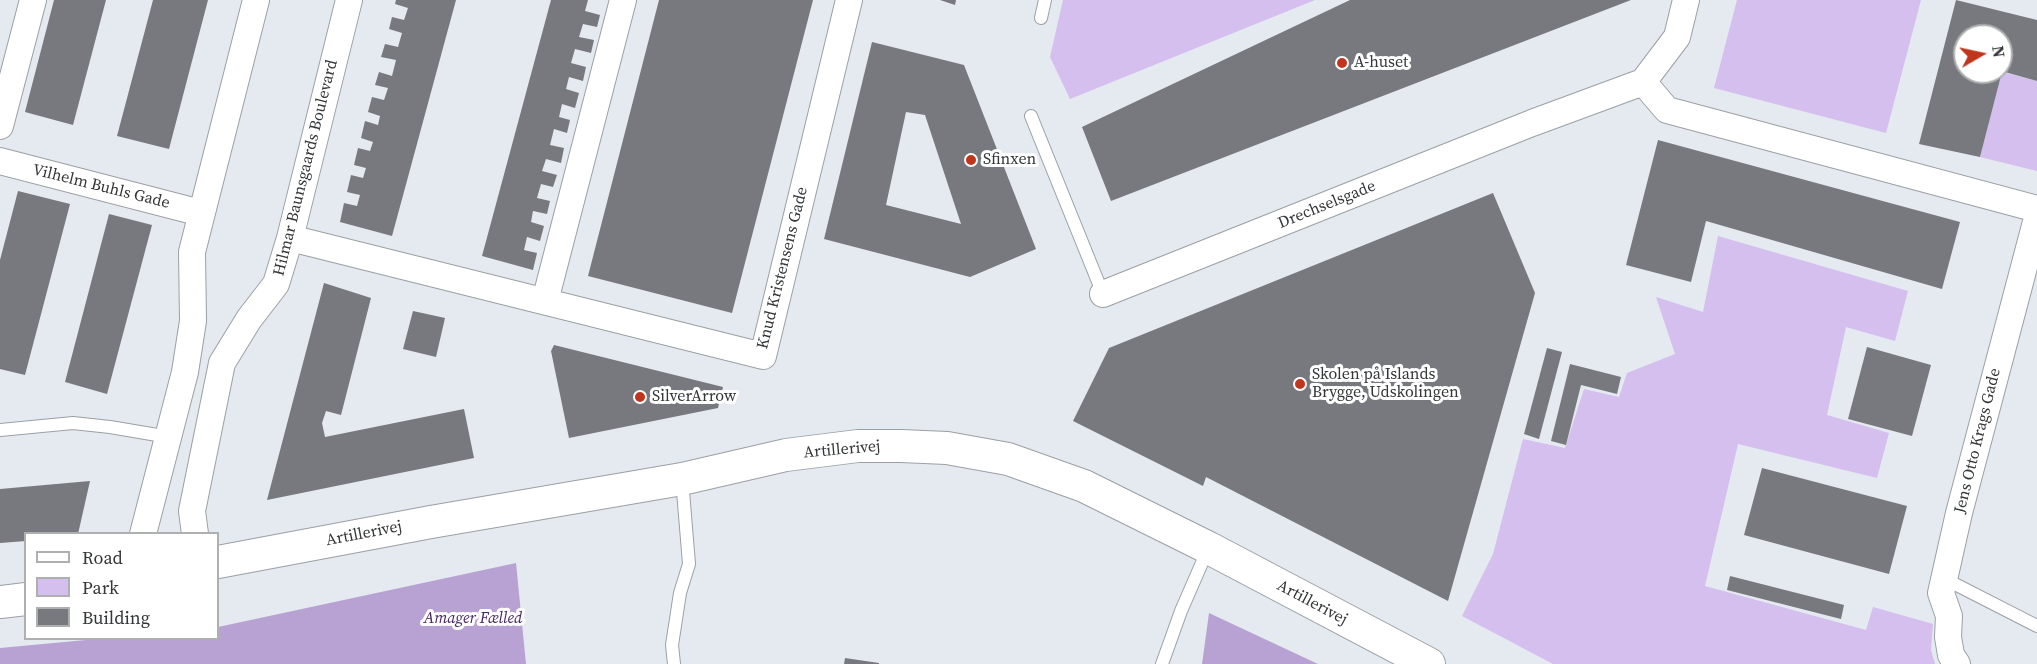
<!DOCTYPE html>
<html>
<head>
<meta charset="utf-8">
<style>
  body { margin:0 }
  #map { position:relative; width:2037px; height:664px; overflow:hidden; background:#e4eaef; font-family:"Source Serif 4",serif }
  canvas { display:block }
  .legend { position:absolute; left:24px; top:532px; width:195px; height:108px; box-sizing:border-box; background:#fff; border:2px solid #aeafaf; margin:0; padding:8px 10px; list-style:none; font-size:18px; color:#343638 }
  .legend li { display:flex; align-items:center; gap:12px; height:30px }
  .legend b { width:30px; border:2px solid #aeafaf }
  .north { position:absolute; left:1953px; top:24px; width:60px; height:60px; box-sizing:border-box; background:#fff; border:2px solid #aeafaf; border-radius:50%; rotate:81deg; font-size:16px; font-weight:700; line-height:24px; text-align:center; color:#343638 }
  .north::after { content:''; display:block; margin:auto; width:21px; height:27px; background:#c1351c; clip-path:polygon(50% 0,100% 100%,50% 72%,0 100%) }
</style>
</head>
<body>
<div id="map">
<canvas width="2037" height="664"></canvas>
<ul class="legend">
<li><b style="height:8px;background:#fff"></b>Road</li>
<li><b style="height:16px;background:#d4bfef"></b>Park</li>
<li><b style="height:16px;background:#77797e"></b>Building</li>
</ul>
<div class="north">N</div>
</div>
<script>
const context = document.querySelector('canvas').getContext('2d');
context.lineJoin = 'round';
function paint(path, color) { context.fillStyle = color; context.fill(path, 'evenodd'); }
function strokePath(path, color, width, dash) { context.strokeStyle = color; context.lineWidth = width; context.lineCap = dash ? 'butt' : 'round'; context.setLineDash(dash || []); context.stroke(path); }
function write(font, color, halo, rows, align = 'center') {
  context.font = font + ' "Source Serif 4",serif'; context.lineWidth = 6; context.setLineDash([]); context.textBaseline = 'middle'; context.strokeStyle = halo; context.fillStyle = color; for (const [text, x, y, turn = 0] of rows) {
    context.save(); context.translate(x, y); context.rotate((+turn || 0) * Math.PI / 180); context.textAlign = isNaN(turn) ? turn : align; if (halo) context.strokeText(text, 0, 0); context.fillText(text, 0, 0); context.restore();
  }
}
const green = new Path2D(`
  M1063,0H1315L1070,99L1050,57Z
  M1737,0H1921L1886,133L1714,88Z
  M2002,72L2037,81V171L1980,157Z
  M1718,236L1908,291L1895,341L1846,327L1827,415L1889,433L1877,478L1738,444L1705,586L1866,630L1873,607L1933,624L1931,650L1935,664H1553L1462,616L1493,554L1523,439L1565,448L1584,389L1619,397L1627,373L1675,354L1656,297L1703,312Z`);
const forest = new Path2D(`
  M516,563L526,664H0V648L107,638H218V627Z
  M1209,613L1318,664H1202Z`);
const building = new Path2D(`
  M54,0H106L73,125L25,112Z
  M153,0H208L169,149L117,136Z
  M396,0H456L392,236L340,222L344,203L357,206L360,195L347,192L351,175L363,178L366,168L354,165L358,148L370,151L373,142L361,138L365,121L378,125L380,116L368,112L372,97L384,100L388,88L375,85L379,72L392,76L396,60L381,57L385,44L398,47L402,33L389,29L392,17L404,20L408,8L395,4Z
  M551,0H588L585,11L600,15L597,27L583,24L579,37L594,40L591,53L575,49L571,63L586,67L583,81L569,77L566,89L579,93L575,108L562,104L559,117L570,120L567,133L554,129L550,145L564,148L561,163L546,159L542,171L557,175L553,187L541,184L537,198L550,201L547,214L533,211L531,222L544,226L540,241L527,237L524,250L537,253L533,270L482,256Z
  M659,0H813L732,313L588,276Z
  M940,0H956L955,5Z
  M1350,0H1631L1111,201L1082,127Z
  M1956,0L2037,20V81L2001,71V36H1965V72H2002L1980,157L1919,144Z
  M872,42L964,65L1036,249L970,277L824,239ZM906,112L925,115L961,224L886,205Z
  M1658,140L1960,222L1942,289L1706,221L1691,282L1626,265Z
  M18,191L70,204L25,375L0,369V260Z
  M1493,193L1535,293L1448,601L1206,477L1203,486L1073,421L1109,348Z
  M109,214L152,225L107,394L65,382Z
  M324,283L371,298L341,415L326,411L322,423L325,437L464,409L474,458L267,500Z
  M413,311L445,318L436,357L403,349Z
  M554,345L723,387L718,408L569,438L551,351Z
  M1867,347L1931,365L1912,436L1848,419Z
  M1547,348L1562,352L1539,439L1524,434Z
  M1570,364L1621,377L1617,394L1581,385L1566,445L1551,441Z
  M1762,468L1907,506L1889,574L1744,535Z
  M90,481L78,534H26V541L0,543V489Z
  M1730,576L1844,605L1841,619L1727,590Z
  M845,658L879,663V664H844Z`);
const service = new Path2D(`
  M1041,18L1045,0
  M1031,116L1103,294
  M0,430L73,423L110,427L169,437
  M1945,579L2037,626
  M674,664L672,645L680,593L689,564L682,479
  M1162,664L1181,611L1208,549`);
const minor = new Path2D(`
  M1643,82L1667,110L2037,209
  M0,126L33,0
  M0,161L201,213
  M290,238L763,356L849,0
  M1103,294L1532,123L1643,82L1677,37L1686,0
  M545,301L623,0
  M143,534L185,372L193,321L192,252L256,0
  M195,534L192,511L222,363L249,319L276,284L290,238L349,0
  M1957,664L1951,655L1948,637L1949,616L1941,593L1959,513L2037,218`);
const tertiary = new Path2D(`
  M218,562L431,522L682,479L786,455L858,446H901L947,448L1008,459L1084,486L1209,548L1429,664
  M0,602L26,599`);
const markers = [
  [1342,63,6,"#c1351c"],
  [971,160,6,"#c1351c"],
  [1300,384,6,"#c1351c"],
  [640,397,6,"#c1351c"]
];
const poiNames = [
  ["A-huset",1354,63],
  ["Sfinxen",983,160],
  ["Skolen på Islands",1312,375],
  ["Brygge, Udskolingen",1312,393],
  ["SilverArrow",652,397]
];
const streetNames = [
  ["Hilmar Baunsgaards Boulevard",306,168,-76],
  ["Vilhelm Buhls Gade",101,187,14],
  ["Drechselsgade",1327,205,-22],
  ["Knud Kristensens Gade",783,268,-76],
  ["Jens Otto Krags Gade",1978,441,-76],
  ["Artillerivej",842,450,-5],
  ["Artillerivej",364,534,-11],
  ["Artillerivej",1312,603,28]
];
const parkNames = [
  ["Amager Fælled",473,619]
];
paint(green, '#d4bfef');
paint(forest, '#b8a2d4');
paint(building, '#77797e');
strokePath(service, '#9ba0a4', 14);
strokePath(minor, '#9ba0a4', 28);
strokePath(tertiary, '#9ba0a4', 34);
strokePath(service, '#fff', 12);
strokePath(minor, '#fff', 26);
strokePath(tertiary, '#fff', 32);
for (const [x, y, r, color] of markers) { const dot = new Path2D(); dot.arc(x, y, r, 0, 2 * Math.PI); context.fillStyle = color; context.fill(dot); strokePath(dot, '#fff', 2); }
write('16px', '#343638', '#fff', poiNames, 'left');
write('16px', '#343638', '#fff', streetNames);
write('italic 16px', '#462764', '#fff', parkNames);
</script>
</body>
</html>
